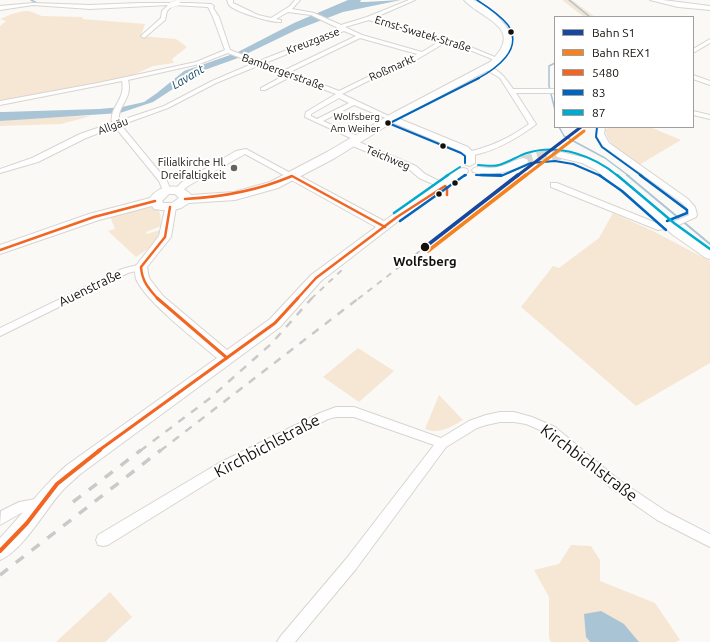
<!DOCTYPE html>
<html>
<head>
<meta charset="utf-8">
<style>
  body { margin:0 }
  #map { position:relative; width:710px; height:642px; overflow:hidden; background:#fbf9f6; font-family:Ubuntu,sans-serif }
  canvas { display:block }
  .legend { position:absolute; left:554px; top:16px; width:140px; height:112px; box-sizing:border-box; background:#fff; border:1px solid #a19f9d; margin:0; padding:5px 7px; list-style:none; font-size:12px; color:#15100b }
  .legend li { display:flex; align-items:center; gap:8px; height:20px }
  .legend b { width:20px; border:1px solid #a19f9d }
</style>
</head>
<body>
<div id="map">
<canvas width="710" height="642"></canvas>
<ul class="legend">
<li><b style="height:5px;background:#17489e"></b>Bahn S1</li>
<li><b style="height:5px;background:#f5821f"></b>Bahn REX1</li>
<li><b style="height:5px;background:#f26522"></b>5480</li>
<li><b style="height:5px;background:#0065bd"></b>83</li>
<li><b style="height:5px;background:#00a9ce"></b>87</li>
</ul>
</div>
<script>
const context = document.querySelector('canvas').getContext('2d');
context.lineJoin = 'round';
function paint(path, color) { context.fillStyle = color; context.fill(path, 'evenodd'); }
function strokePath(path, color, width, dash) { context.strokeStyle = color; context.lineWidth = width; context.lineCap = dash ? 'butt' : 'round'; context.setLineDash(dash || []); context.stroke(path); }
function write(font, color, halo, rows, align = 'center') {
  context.font = font + ' Ubuntu,sans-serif'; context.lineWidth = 4; context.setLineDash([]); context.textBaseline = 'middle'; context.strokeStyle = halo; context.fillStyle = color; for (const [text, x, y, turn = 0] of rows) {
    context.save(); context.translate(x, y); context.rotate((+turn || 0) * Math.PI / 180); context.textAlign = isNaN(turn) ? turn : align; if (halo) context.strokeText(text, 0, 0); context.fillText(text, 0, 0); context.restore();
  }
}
const green = new Path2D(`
  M562,0H572L595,17H584Z
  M24,11H29L42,16L83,17L82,19L145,24L141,36L176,39L187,47L172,59L174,63L153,66L129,77L104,83L0,102V26L6,21L0,19L12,14Z
  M91,116L61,124L0,126V121L43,117Z
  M615,127H650L681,140L639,165C626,155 607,146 605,129Z
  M153,207C163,211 160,217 161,226L146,232L147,234L160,230C156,244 148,249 136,257L108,231L115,229L110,216Z
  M613,213L653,231L710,261V363L636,406L521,307L553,266L559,268L599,238Z
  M358,348L394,371L359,402L323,377Z
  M439,395L463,420C451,427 439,435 425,429Z
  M571,545L591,546L600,560V581L655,603L680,640L675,642H639L624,624L586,637L590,642H551L549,638V597L534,570L559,564Z
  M110,592L132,617L105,642H56Z`);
const water = new Path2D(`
  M348,0H361L360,2H365L401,0L343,12L296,30L238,58L199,72L153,102L120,113L0,121V112H3L99,109L122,107L144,102L157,93L184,71L236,53L294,23Z
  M601,611L624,624L639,642H590L586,637L584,614Z`);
const streamFar1 = new Path2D(`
  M31,0L37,3
  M569,0L590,17
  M555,63L549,66V86L555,110
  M559,127L564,136L605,158L629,176`);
const stream = new Path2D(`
  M627,175L710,244`);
const secondaryTunnel = new Path2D(`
  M523,161L543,155H561`);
const street = new Path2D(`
  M227,0H233V3L258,15L271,18L290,6L295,0H300L292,9L314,13L341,25L367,17L409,0H415L374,18L398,27L461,43L502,60L497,61L457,45L446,42L411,63L382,74L342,94L393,118L388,119L354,105L323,121L360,137V141H357L305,117L306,112L336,94L290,77L265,90H261V88L285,75L260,65L216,83L168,108L121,125L167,181L171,191L167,193H164L159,181L115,127L86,138L38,162L0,173V169L32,158L80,134L112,123C109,107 126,100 122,81L0,105V101L98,83L196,62L225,50L213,17L208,7L173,5L167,11L165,20L144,38L141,36L142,35L161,18L162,11L168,5L90,9L33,5L0,10V6L33,3L90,5L139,3H190L211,4L214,6L213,8L219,17L230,50L259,61L340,29L311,15L288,12L276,19L281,20V22C272,23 235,12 229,5C228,4 228,1 227,0ZM369,20L394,29L440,41L422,52L362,35L345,27ZM344,31L356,36L285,70L265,63ZM360,38L417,54L407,61L378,72L339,91L290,72ZM228,53L254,63L212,81L164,106L119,121C117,105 133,100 128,80L199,64ZM339,98L349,103L317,119L311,116V114Z
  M710,39V43L693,53V49Z
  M485,67C498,66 507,80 513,89H555V93H516L536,124L535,125C515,140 495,151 470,156L466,154L467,152C490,147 510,138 529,124L500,78L485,69Z
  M693,75L710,81V85L693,79Z
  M693,111L710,115V119L693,115Z
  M599,127H605L604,134L609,143L688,199L695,207L697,215L696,217L672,228L658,230L551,187V183H557L659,224H668L689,215L687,208L682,203L603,146L596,134Z
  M348,140H354L416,166L425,174L449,186L448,188H442L419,178L410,170L348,144Z
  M246,149L296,176L292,178H289L245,154L188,186L180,193H174L173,191L182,182L236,151Z
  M141,264L144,265L146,267L144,269L128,273L0,336V328L122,269Z
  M336,407H354L441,438L469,421L486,415L500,412H514L532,417L555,427L619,480L667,512L710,534V547L657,520L611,488L547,433L526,424L514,422H500L486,425L477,428L446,447L356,569L295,642H277L280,637L346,559L434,445L354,417H336L328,419L227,471L108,545L103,546L98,545L96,540L98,535L219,463L320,413Z
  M41,498L46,500L47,504L46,508L21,513L0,525L1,511L19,502Z`);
const secondary = new Path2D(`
  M650,0H663L710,6V10L678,7Z
  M390,115L468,147L475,154V163L470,166L466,165L465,163V155L460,151L387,120L385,118Z
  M561,152L590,159L604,166L681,229L710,249V259L706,258L673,235L596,170L582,163L557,157L556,155Z
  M523,158L527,159L528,161L527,163C509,172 493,177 473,172L472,170C476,165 483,168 490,168C502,168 511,161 523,158Z
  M463,168L467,169L468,171L467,173L401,219L321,281L280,327L79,475C74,480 68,485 63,490C46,508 23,551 0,560V538C23,514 42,486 67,465L217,358C196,340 146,302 136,279C135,276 135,271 135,267L159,236L166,205H174L176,207L171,237L147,267L149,278L163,296L227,350L270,319L311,275L376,227L288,178L287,176L288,174H296L384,221L459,169Z`);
const primary = new Path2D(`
  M464,0C467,0 471,0 473,0C487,4 515,29 512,44C511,53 503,60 496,66L401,117L335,158L278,188L235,200L189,203L181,208L170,211L154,209L152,206L99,220L0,254V245L89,214L150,198C159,185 180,182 191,195L234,192L270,182L327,152L393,113L490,62C526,28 483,20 464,0ZM169,194H175L179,198L172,203H163L162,201Z`);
const railFar2 = new Path2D(`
  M311,299L344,268
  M358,299L425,247`);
const railFar1 = new Path2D(`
  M140,451L209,399L271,344L312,298
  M160,451L359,298`);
const rail = new Path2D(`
  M73,502L141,450
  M0,575L161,450`);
const streetBridge = new Path2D(`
  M171,5L177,3`);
const bus1Far2 = new Path2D(`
  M292,176L385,227
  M185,199C223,197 257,191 292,176
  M0,250L94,217L155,201
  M158,299C148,288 142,281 141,267L165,237L170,207
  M297,299L316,278L397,217L445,186L447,188V195`);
const bus1Far1 = new Path2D(`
  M157,298L227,358
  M98,451L275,323L298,298`);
const bus1 = new Path2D(`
  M0,551L27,523L57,484L100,450`);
const bus2Far2 = new Path2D(`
  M477,79C496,69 524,49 508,25C500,15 488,7 477,0`);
const bus2Far1 = new Path2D(`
  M392,122L479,78
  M388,123L461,153L465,156V163
  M597,127L596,137L602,147L642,176
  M476,175L501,176L531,163L555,161L573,164L601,176
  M464,176L466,175`);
const bus2 = new Path2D(`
  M481,175H501
  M599,175L622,191L666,230
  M640,175L687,210V213L667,221
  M400,221L465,175`);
const bus3Far1 = new Path2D(`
  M478,165C484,165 493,167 499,165C509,162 518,156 527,153C559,143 594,156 618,176
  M446,176L460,167`);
const bus3 = new Path2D(`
  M617,175L674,223L710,249
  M394,213L448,175`);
const rail1Far1 = new Path2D(`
  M517,176L581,127`);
const rail1 = new Path2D(`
  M425,247L518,175`);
const rail2Far1 = new Path2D(`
  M525,176L584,131`);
const rail2 = new Path2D(`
  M428,251L526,175`);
const markers = [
  [511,32,3.5,"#15100b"],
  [388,123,3.5,"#15100b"],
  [443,146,3.5,"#15100b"],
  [234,168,4,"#66625d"],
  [455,183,3.5,"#15100b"],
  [439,194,3.5,"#15100b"],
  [425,247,5,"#15100b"]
];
const farBusnames = [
  ["Wolfsberg",380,117],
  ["Am Weiher",380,129]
];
const farStreetnames = [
  ["Ernst-Swatek-Straße",423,34,17],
  ["Kreuzgasse",313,41,-21],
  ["Roßmarkt",392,68,-24],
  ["Bambergerstraße",283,72,20],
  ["Allgäu",113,126,-20],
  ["Teichweg",388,158,23]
];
const farPoinames = [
  ["Filialkirche Hl.",226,162],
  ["Dreifaltigkeit",226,175]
];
const farWaternames = [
  ["Lavant",188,77,-31]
];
const stopNames = [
  ["Wolfsberg",425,262]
];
const streetNames = [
  ["Auenstraße",90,288,-26]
];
const nearStreetnames = [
  ["Kirchbichlstraße",267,446,-28],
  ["Kirchbichlstraße",589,463,37]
];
paint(green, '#f6e6d4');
paint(water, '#a9c4d4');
strokePath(streamFar1, '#a9c4d4', 1.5);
strokePath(stream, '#a9c4d4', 2);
strokePath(secondaryTunnel, '#d8d6d3', 10, [10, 5]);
strokePath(street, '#d8d4d0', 2);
strokePath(secondary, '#d8d4d0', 2);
strokePath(primary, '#d8d4d0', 2);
paint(street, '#fefefe');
paint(secondary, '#fefefe');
paint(primary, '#fefefe');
strokePath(railFar2, '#cbc9c8', 2, [6, 6]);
strokePath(railFar1, '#cbc9c8', 2.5, [8, 8]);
strokePath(rail, '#cbc9c8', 3.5, [10, 10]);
strokePath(streetBridge, '#d8d4d0', 6, []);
strokePath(streetBridge, '#fefefe', 5.5);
strokePath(bus1Far2, '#f26522', 2.5);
strokePath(bus1Far1, '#f26522', 3);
strokePath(bus1, '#f26522', 4);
strokePath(bus2Far2, '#0065bd', 1.5);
strokePath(bus2Far1, '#0065bd', 2);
strokePath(bus2, '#0065bd', 2.5);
strokePath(bus3Far1, '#00a9ce', 2);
strokePath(bus3, '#00a9ce', 2.5);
strokePath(rail1Far1, '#17489e', 3);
strokePath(rail1, '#17489e', 3.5);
strokePath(rail2Far1, '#f5821f', 3);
strokePath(rail2, '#f5821f', 3.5);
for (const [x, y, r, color] of markers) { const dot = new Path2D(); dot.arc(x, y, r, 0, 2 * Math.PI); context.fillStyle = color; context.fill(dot); strokePath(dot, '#fff', 1.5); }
write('10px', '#15100b', '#fff', farBusnames, 'right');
write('11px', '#15100b', '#fff', farStreetnames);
write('11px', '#15100b', '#fff', farPoinames, 'right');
write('italic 12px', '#154861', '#fff', farWaternames);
write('bold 13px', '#15100b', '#fff', stopNames);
write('13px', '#15100b', '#fff', streetNames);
write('16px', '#15100b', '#fff', nearStreetnames);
</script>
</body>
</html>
